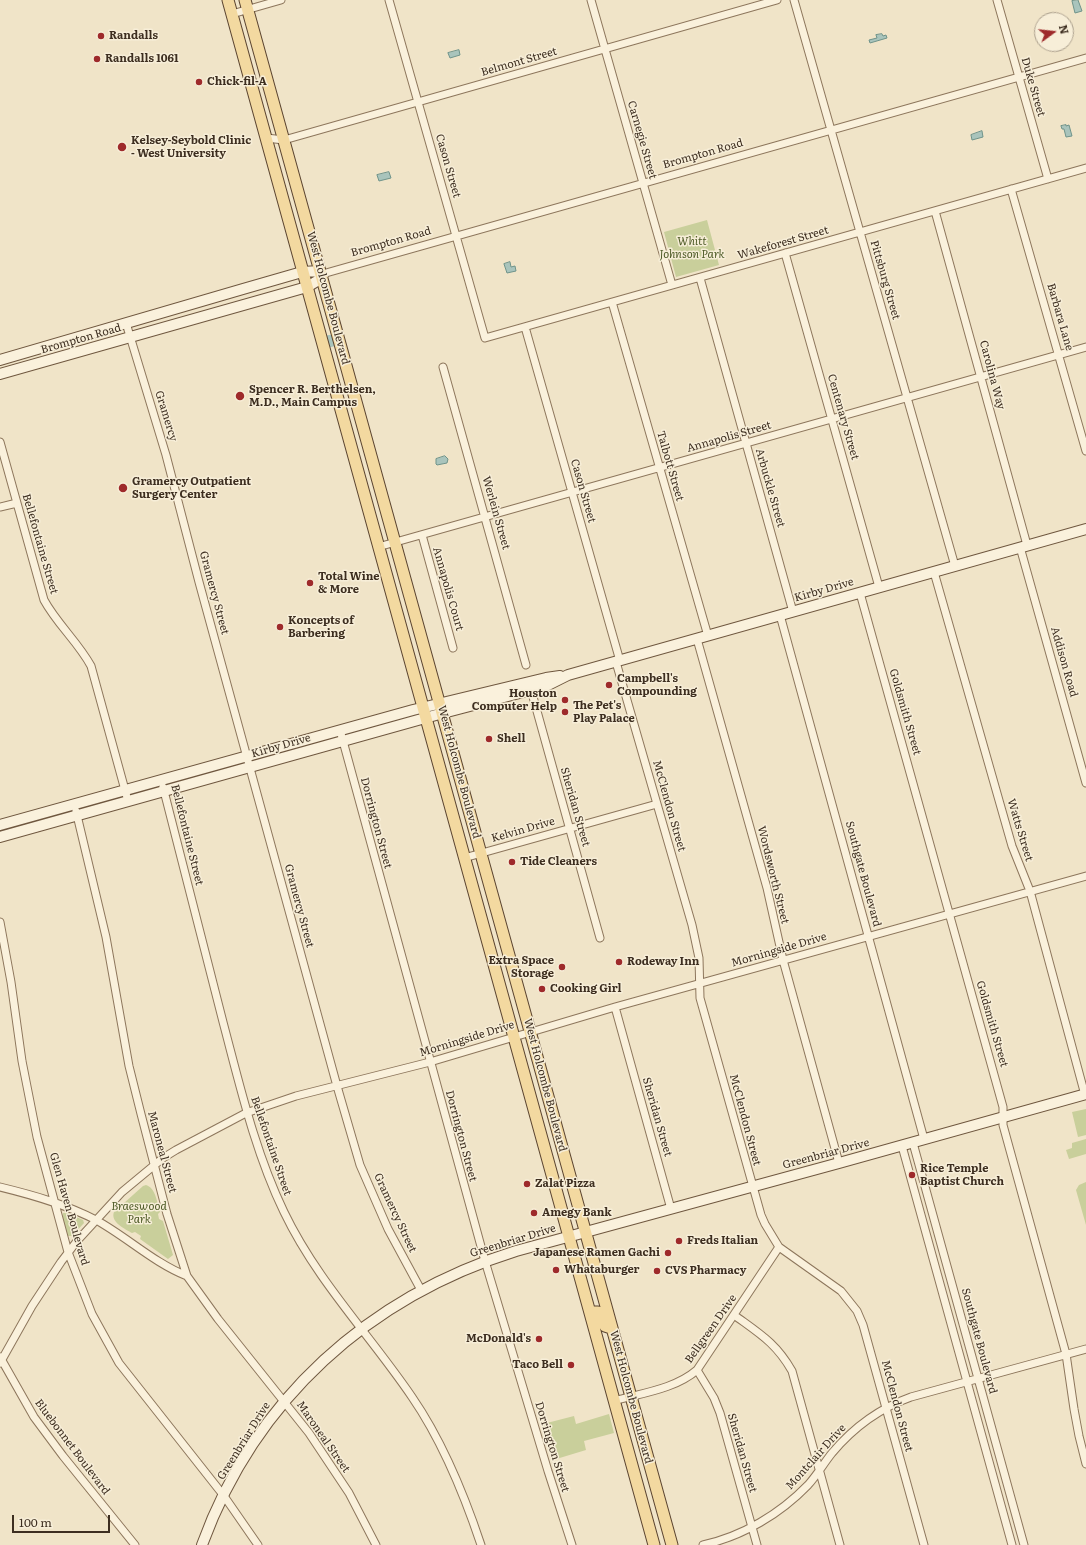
<!DOCTYPE html>
<html>
<head>
<meta charset="utf-8">
<style>
  body { margin:0 }
  #map { position:relative; width:1086px; height:1545px; overflow:hidden; background:#f0e4c8; font-family:Literata,serif }
  canvas { display:block }
  .north { position:absolute; left:1034px; top:12px; width:40px; height:40px; box-sizing:border-box; background:#f7eed8; border:1px solid #ada18e; border-radius:50%; rotate:75deg; font-size:11px; font-weight:700; line-height:16px; text-align:center; color:#3d2e20 }
  .north::after { content:''; display:block; margin:auto; width:14px; height:18px; background:#9e2a2b; clip-path:polygon(50% 0,100% 100%,50% 72%,0 100%) }
  .scale { position:absolute; left:12px; top:1515px; width:98px; height:18px; box-sizing:border-box; border:2px solid #3d2e20; border-top:0; padding-left:5px; font-size:12px; line-height:14px; white-space:nowrap; color:#3d2e20; -webkit-text-stroke:3px #f7eed8; paint-order:stroke }
</style>
</head>
<body>
<div id="map">
<canvas width="1086" height="1545"></canvas>
<div class="north">N</div>
<div class="scale">100 m</div>
</div>
<script>
const context = document.querySelector('canvas').getContext('2d');
context.lineJoin = 'round';
function paint(path, color) { context.fillStyle = color; context.fill(path, 'evenodd'); }
function strokePath(path, color, width, dash) { context.strokeStyle = color; context.lineWidth = width; context.lineCap = dash ? 'butt' : 'round'; context.setLineDash(dash || []); context.stroke(path); }
function write(font, color, halo, rows, align = 'center') {
  context.font = font + ' Literata,serif'; context.lineWidth = 3; context.setLineDash([]); context.textBaseline = 'middle'; context.strokeStyle = halo; context.fillStyle = color; for (const [text, x, y, turn = 0] of rows) {
    context.save(); context.translate(x, y); context.rotate((+turn || 0) * Math.PI / 180); context.textAlign = isNaN(turn) ? turn : align; if (halo) context.strokeText(text, 0, 0); context.fillText(text, 0, 0); context.restore();
  }
}
const green = new Path2D(`
  M707,220L719,265L676,277L664,232Z
  M1086,1109V1135L1078,1137L1072,1112Z
  M1086,1139V1154L1069,1159L1066,1150L1072,1148V1143Z
  M1086,1182V1225L1076,1190L1079,1185Z
  M146,1185C156,1188 157,1203 160,1212L158,1214L159,1219L163,1221L173,1255L168,1259L140,1239L141,1236L135,1232L132,1233C125,1229 110,1222 114,1212L143,1186Z
  M63,1213H68L83,1220L84,1223L72,1236H68C65,1231 62,1219 63,1213Z
  M609,1414L614,1433L584,1441L586,1450L553,1460L543,1424L574,1416L576,1424Z`);
const water = new Path2D(`
  M1078,0L1082,11L1075,13L1072,1Z
  M882,34L883,36L886,35L887,38L870,43L869,40L877,38L876,35Z
  M459,50L460,55L450,58L448,53Z
  M1066,125V126L1069,125L1072,136L1066,137L1064,129H1062L1061,126Z
  M982,131L983,137L972,140L971,135Z
  M389,172L391,178L379,181L377,175Z
  M510,262L511,267L515,266L516,271L507,273L504,264Z
  M445,456L448,459L447,463L437,465L436,464V459Z`);
const river = new Path2D(`
  M329,341H331`);
const street = new Path2D(`
  M389,0L485,338L1086,168
  M591,0L672,285
  M794,0L955,566
  M997,0L1048,179
  M232,14L281,0
  M266,138L284,140L777,0
  M1011,189L1086,451
  M935,211L1027,545
  M785,253L879,587
  M322,278L326,273L1086,58
  M700,278L793,612
  M612,302L708,636
  M126,323L166,455L199,582L337,1086L360,1165L388,1229L421,1290
  M525,327L620,661
  M443,367L526,665
  M0,442L44,600C57,624 78,642 91,666L128,801
  M0,507L17,503
  M422,535L453,648
  M378,547L1086,347
  M1020,547L1086,783
  M934,572L1012,846L1030,891L1085,1095
  M860,593L1003,1107V1125L1066,1354L1074,1409L1079,1436L1086,1464
  M780,615L924,1139
  M697,639L767,888L783,960L839,1163
  M616,662L692,925L699,958L700,998L761,1215L765,1224L779,1247L841,1291L857,1311L863,1325L924,1545
  M530,686L600,938
  M340,730L485,1261L548,1471L572,1545
  M163,787C183,865 203,943 223,1022C240,1086 255,1152 284,1212C317,1281 370,1335 412,1397C443,1442 464,1494 481,1545
  M76,811L106,937L129,1066L141,1114L167,1214L187,1276L218,1319L309,1433L349,1493L376,1545
  M464,858L657,804
  M0,922L11,982L22,1061L37,1137L68,1252L92,1314L119,1363L224,1496L258,1545
  M615,1007L671,1209
  M913,1143L1024,1545
  M902,1146L1012,1545
  M0,1187C33,1195 65,1204 96,1220C127,1237 154,1263 187,1276
  M734,1315C760,1334 776,1343 792,1371L840,1545
  M0,1357L34,1417L63,1456L135,1545
  M0,1363L32,1306L61,1262L77,1241L122,1192L163,1158L176,1150L246,1113L296,1096L430,1062L615,1007L1086,876
  M697,1370L714,1398L720,1413L757,1545
  M614,1401C642,1393 675,1389 697,1370L779,1247
  M703,1545C743,1536 780,1514 808,1485C817,1475 824,1463 832,1453C853,1428 880,1408 911,1397L1086,1349`);
const secondary = new Path2D(`
  M0,360L243,289L302,272L320,271
  M0,374L307,287L322,278
  M0,825L413,710L546,678L560,676
  M0,837L443,713L531,690L548,685L568,675L1086,529
  M202,1545C255,1399 369,1297 516,1251L839,1163L1086,1094`);
const primary = new Path2D(`
  M228,0L654,1545
  M245,0L672,1545
  M590,1312H598L605,1326L608,1327`);
const markers = [
  [101,36,4,"#9e2a2b"],
  [97,59,4,"#9e2a2b"],
  [199,82,4,"#9e2a2b"],
  [122,147,5,"#9e2a2b"],
  [240,396,5,"#9e2a2b"],
  [123,488,5,"#9e2a2b"],
  [310,583,4,"#9e2a2b"],
  [280,627,4,"#9e2a2b"],
  [609,685,4,"#9e2a2b"],
  [565,700,4,"#9e2a2b"],
  [565,712,4,"#9e2a2b"],
  [489,739,4,"#9e2a2b"],
  [512,862,4,"#9e2a2b"],
  [619,962,4,"#9e2a2b"],
  [562,967,4,"#9e2a2b"],
  [542,989,4,"#9e2a2b"],
  [912,1175,4,"#9e2a2b"],
  [527,1184,4,"#9e2a2b"],
  [534,1213,4,"#9e2a2b"],
  [679,1241,4,"#9e2a2b"],
  [668,1253,4,"#9e2a2b"],
  [556,1270,4,"#9e2a2b"],
  [657,1271,4,"#9e2a2b"],
  [539,1339,4,"#9e2a2b"],
  [571,1365,4,"#9e2a2b"]
];
const poiNames = [
  ["Randalls",109,36],
  ["Randalls 1061",105,59],
  ["Chick-fil-A",207,82],
  ["Kelsey-Seybold Clinic",131,141],
  ["- West University",131,154],
  ["Spencer R. Berthelsen,",249,390],
  ["M.D., Main Campus",249,403],
  ["Gramercy Outpatient",132,482],
  ["Surgery Center",132,495],
  ["Total Wine",318,577],
  ["& More",318,590],
  ["Koncepts of",288,621],
  ["Barbering",288,634],
  ["Campbell's",617,679],
  ["Compounding",617,692],
  ["Houston",557,694,"right"],
  ["Computer Help",557,707,"right"],
  ["The Pet's",573,706],
  ["Play Palace",573,719],
  ["Shell",497,739],
  ["Tide Cleaners",520,862],
  ["Extra Space",554,961,"right"],
  ["Storage",554,974,"right"],
  ["Rodeway Inn",627,962],
  ["Cooking Girl",550,989],
  ["Rice Temple",920,1169],
  ["Baptist Church",920,1182],
  ["Zalat Pizza",535,1184],
  ["Amegy Bank",542,1213],
  ["Freds Italian",687,1241],
  ["Japanese Ramen Gachi",660,1253,"right"],
  ["Whataburger",564,1270],
  ["CVS Pharmacy",665,1271],
  ["McDonald's",531,1339,"right"],
  ["Taco Bell",563,1365,"right"]
];
const streetNames = [
  ["Belmont Street",519,62,-16],
  ["Duke Street",1033,87,74],
  ["Carnegie Street",642,140,74],
  ["Brompton Road",703,154,-16],
  ["Cason Street",448,166,74],
  ["Brompton Road",391,242,-16],
  ["Wakeforest Street",783,243,-16],
  ["Pittsburg Street",885,280,74],
  ["West Holcombe Boulevard",328,298,75],
  ["Barbara Lane",1060,317,74],
  ["Brompton Road",81,339,-16],
  ["Carolina Way",992,375,75],
  ["Gramercy",166,416,73],
  ["Centenary Street",843,417,74],
  ["Annapolis Street",729,437,-16],
  ["Talbott Street",670,466,74],
  ["Arbuckle Street",770,488,74],
  ["Cason Street",583,491,74],
  ["Werlein Street",496,513,74],
  ["Bellefontaine Street",40,544,74],
  ["Annapolis Court",448,589,74],
  ["Kirby Drive",824,590,-16],
  ["Gramercy Street",214,593,75],
  ["Addison Road",1064,662,74],
  ["Goldsmith Street",905,712,74],
  ["Kirby Drive",281,746,-16],
  ["West Holcombe Boulevard",459,772,75],
  ["McClendon Street",669,806,74],
  ["Sheridan Street",575,807,74],
  ["Dorrington Street",376,823,75],
  ["Kelvin Drive",523,830,-16],
  ["Watts Street",1020,830,73],
  ["Bellefontaine Street",187,835,76],
  ["Southgate Boulevard",863,874,75],
  ["Wordsworth Street",773,875,76],
  ["Gramercy Street",299,906,75],
  ["Morningside Drive",779,950,-16],
  ["Goldsmith Street",992,1024,74],
  ["Morningside Drive",467,1039,-17],
  ["West Holcombe Boulevard",545,1085,75],
  ["Sheridan Street",657,1117,74],
  ["McClendon Street",745,1120,75],
  ["Dorrington Street",461,1136,75],
  ["Bellefontaine Street",271,1146,71],
  ["Maroneal Street",162,1152,75],
  ["Greenbriar Drive",826,1154,-15],
  ["Glen Haven Boulevard",69,1209,74],
  ["Gramercy Street",395,1213,65],
  ["Greenbriar Drive",513,1241,-17],
  ["Bellgreen Drive",711,1329,-55],
  ["Southgate Boulevard",979,1341,75],
  ["West Holcombe Boulevard",631,1397,75],
  ["McClendon Street",897,1406,75],
  ["Maroneal Street",323,1437,55],
  ["Greenbriar Drive",244,1441,-58],
  ["Bluebonnet Boulevard",72,1447,53],
  ["Dorrington Street",552,1447,73],
  ["Sheridan Street",742,1453,74],
  ["Montclair Drive",816,1457,-48]
];
const parkNames = [
  ["Whitt",692,242],
  ["Johnson Park",692,255],
  ["Braeswood",139,1207],
  ["Park",139,1220]
];
paint(green, '#c9cf9b');
paint(water, '#a9c4bc');
strokePath(water, '#6f938a', 1);
strokePath(river, '#a9c4bc', 12);
strokePath(street, '#8d765c', 9);
strokePath(secondary, '#6f573f', 12);
strokePath(primary, '#5b4430', 13);
strokePath(street, '#faf1dc', 7);
strokePath(secondary, '#faf1dc', 10);
strokePath(primary, '#f3d9a0', 11);
for (const [x, y, r, color] of markers) { const dot = new Path2D(); dot.arc(x, y, r, 0, 2 * Math.PI); context.fillStyle = color; context.fill(dot); strokePath(dot, '#f7eed8', 1.5); }
write('bold 11px', '#3d2e20', '#f7eed8', poiNames, 'left');
write('11px', '#3d2e20', '#f7eed8', streetNames);
write('italic 11px', '#4d5a26', '#f7eed8', parkNames);
</script>
</body>
</html>
